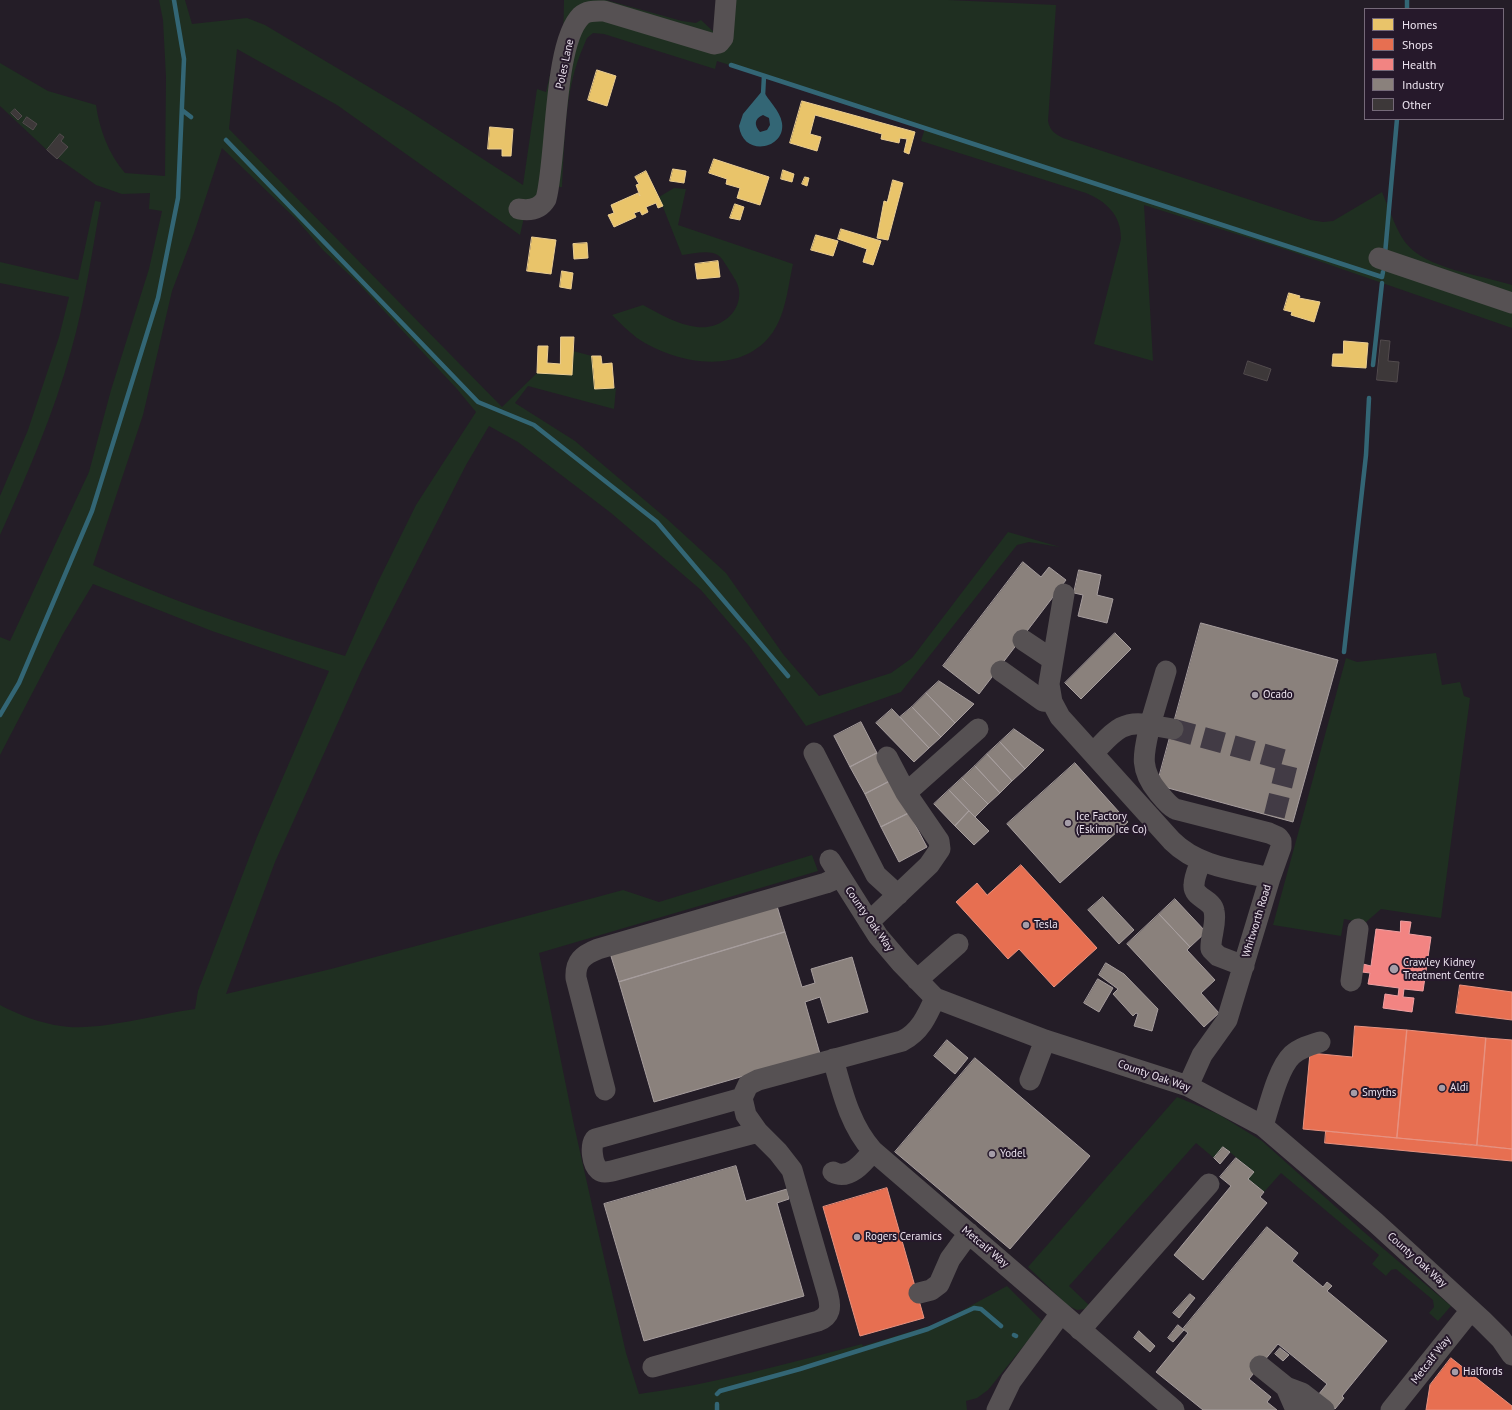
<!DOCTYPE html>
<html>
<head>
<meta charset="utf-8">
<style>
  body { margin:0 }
  #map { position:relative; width:1512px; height:1410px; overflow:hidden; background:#241d27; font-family:"PT Sans",sans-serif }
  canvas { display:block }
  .legend { position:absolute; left:1364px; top:8px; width:140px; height:112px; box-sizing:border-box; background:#26192b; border:1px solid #756979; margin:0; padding:5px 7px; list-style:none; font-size:12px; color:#ebe2ee }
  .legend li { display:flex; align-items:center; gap:8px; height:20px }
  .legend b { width:20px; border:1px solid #756979 }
</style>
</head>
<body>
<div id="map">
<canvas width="1512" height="1410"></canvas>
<ul class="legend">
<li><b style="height:11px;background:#e9c46a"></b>Homes</li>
<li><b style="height:11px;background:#e76f51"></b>Shops</li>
<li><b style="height:11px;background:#f28482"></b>Health</li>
<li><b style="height:11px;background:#8a817c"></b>Industry</li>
<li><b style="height:11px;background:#3d3839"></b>Other</li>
</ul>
</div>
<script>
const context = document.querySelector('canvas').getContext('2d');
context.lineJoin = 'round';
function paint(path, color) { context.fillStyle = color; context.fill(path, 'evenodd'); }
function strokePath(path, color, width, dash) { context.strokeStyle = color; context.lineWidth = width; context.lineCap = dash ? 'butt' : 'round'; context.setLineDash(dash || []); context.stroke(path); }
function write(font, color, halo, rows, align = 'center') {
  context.font = font + ' "PT Sans",sans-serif'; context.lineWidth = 4; context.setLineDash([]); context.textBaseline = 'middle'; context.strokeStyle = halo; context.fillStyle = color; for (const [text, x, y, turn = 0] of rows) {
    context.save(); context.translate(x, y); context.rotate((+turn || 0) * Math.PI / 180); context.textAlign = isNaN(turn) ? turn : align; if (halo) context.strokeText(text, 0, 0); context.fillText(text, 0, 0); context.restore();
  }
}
const green = new Path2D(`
  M159,0H185L192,24L247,18L265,25L409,111L523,185L537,89L546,92L550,75L563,49L564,0H606L682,21L696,23L701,20L716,34L718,0H948L1056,5L1048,121C1050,131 1055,134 1063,138L1311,220L1323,222L1333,221L1382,192C1389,208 1395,228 1405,242C1425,269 1481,275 1512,285V328L1287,250L1144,205L1153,361L1094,344L1121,239C1121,215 1107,202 1086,193L921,141L925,128L717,61L715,69L604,34L593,33L587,38L584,45C564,90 565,138 562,187H542L525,213L520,235L337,105L237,49L229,129L502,407L537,373L572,375L573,351L592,356L595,389L616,388L614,409L528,386L515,403L575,441L667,519L726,573L783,654L819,696L891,673L912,658L1008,532L1060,547L1029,542L1017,545L901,692L806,726L749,646L701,590L611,513L518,442L489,426L466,465L362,669L275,862L226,994L331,969L623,890L659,902L812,855L818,871L539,953L574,1125L594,1214L626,1353L639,1394C715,1384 789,1363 862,1344L863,1346L939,1323L1007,1286L1043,1322L988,1390L977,1398L966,1401L967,1410H0V1005C19,1015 40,1023 61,1026C98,1032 157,1014 195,1009L198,991L257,837L329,671L212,631L93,584L63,634L0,755V637L10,641L89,472L111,390L149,269L162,211L149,209L150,193L122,194L96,185L49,152L0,106V63L48,91L96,105C99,128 109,155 125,173L165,176L166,77L163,20ZM222,148L296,219L323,250L358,283L457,389L476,412L416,505L377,584L345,656C260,630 174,603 93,565L143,415L172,291L194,233Z
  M674,188L686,189L678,225L793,264C788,286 786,313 773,332C742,377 676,364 637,338C628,331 620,323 612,315L643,305C660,314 678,325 697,327C719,330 742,313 739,290C738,282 732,275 728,268C724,262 721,255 713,253C704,251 691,254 682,255L680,250L659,197Z
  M95,201L101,202C92,252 85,302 71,351C54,413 27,475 0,535V496L28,430L59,337L69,297L0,283V262L78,280Z
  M1436,653L1442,685L1460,682L1464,696L1470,698L1441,918L1381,909L1365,923L1344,919L1341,936L1273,925L1346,658L1357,662Z
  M1177,1097L1218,1114L1262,1141L1365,1233L1451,1306L1438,1321L1429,1313L1434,1307L1433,1300L1396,1269L1391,1270L1386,1276L1372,1264L1379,1255L1281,1173L1264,1192L1248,1179L1253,1172L1224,1147L1214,1158L1196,1143L1069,1286L1092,1308L1077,1310L1067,1305L1028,1267Z`);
const water = new Path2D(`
  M763,90C768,101 780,110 782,123C786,149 743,158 739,126L743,114ZM763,115L769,118L770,125L767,130L760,132C754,125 754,119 763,115Z`);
const homes = new Path2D(`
  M597,70L616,76L607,106L588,100Z
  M802,101L915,132L909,154L904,152L907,139L900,138L899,143L881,139L882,134L815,115L810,134L821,137L817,151L790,143Z
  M490,127L513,129L511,156H502V149H488Z
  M714,159L769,177L760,205L737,198L740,188L726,184L727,179L709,173Z
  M673,169L686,171L684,183L670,181Z
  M783,170L794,174L792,182L781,179Z
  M646,171L663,206L658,208L656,203L646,207L648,212L642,215L640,211L634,213L636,217L614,227L608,215L614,213L611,205L638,193L640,196L636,185L639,184L635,177Z
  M805,177L809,178L807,186L802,184Z
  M893,180L903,183L888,240L877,238L884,201L887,202Z
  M735,204L744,207L740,220L730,218Z
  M841,229L881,241L873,265L863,262L867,249L838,239Z
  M816,235L838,241L833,256L811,250Z
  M532,237L556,240L551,274L527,271Z
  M587,243L588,258L574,259L573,244Z
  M718,261L720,277L697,279L695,264Z
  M562,271L573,273L571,289L560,287Z
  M1289,293L1300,296L1299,298L1320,302L1314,322L1291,315L1292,312L1284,310Z
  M561,337H574L572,375L537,373L538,346H548L547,363L560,364Z
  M1344,341L1368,343L1366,368L1332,366L1333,354H1343Z
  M592,356H601L602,364L612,363L614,388L595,389Z`);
const shops = new Path2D(`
  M1021,865L1097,948L1054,987L1019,949L1008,959L956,902L977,883L987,895Z
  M1460,985L1512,992V1020L1456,1013Z
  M1355,1026L1407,1030L1397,1138L1303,1129L1310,1053L1352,1057Z
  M1407,1030L1486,1038L1477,1145L1397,1138Z
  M1486,1038L1512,1040V1149L1477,1145Z
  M1326,1131L1512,1149V1161L1325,1143Z
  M887,1188L924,1318L860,1336L823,1207Z
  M1451,1358L1512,1406V1410H1426L1430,1385Z`);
const health = new Path2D(`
  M1401,921L1411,922L1409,934L1431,937L1423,991L1404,989L1403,997L1414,998L1412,1012L1383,1008L1385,994L1398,996L1399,988L1368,984L1370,973L1362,972L1363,964L1371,966L1376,929L1400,932Z`);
const industry = new Path2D(`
  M1023,562L1041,577L1049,567L1066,580L979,694L943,666Z
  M1079,570L1101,575L1097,595L1113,599L1107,623L1078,616L1083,595L1074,593Z
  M1201,623L1338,660L1293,822L1157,785Z
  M1115,633L1131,649L1081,699L1065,683Z
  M939,681L974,704L955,723L926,693Z
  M926,693L955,723L941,737L912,707Z
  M912,707L941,737L929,748L900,717Z
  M892,709L929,748L914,762L876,723Z
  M861,722L877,753L850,767L834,736Z
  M1014,729L1044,750L1025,769L1000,742Z
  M1000,742L1025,769L1012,781L987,754Z
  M877,753L892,780L865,794L850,767Z
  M987,754L1012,781L1000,793L975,766Z
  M1075,763L1128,822L1060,883L1007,824Z
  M975,766L1000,793L988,804L962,778Z
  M962,778L988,804L975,817L949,790Z
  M892,780L909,813L881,827L865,794Z
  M949,790L969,811L955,826L934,804Z
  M969,811L989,831L974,845L955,826Z
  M909,813L927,847L899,862L881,827Z
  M1103,897L1134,930L1119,944L1088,910Z
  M1175,899L1206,932L1190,947L1159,914Z
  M777,906L785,932L619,982L610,953Z
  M1159,914L1190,947L1187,950L1215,980L1201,993L1219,1013L1204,1027L1127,944Z
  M785,932L802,987L815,983L811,969L852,957L868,1012L828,1023L820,997L805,1002L820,1054L654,1102L619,982Z
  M1106,963L1124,974L1158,1009L1152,1031L1134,1026L1138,1014L1136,1013L1133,1016L1113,994L1118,989L1099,975Z
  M1098,979L1113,988L1099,1012L1084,1003Z
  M947,1040L968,1058L955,1074L934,1056Z
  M975,1058L1090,1156L1010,1249L895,1152Z
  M1223,1147L1230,1152L1220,1164L1214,1158Z
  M1236,1158L1254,1172L1248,1179L1264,1192L1260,1197L1267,1203L1203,1280L1174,1255L1231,1186L1220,1177Z
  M736,1166L746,1201L787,1189L789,1199L777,1203L804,1296L644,1341L604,1204Z
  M1267,1227L1298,1253L1292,1261L1323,1287L1327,1282L1332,1286L1327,1291L1387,1341L1342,1396L1344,1398L1335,1409L1318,1395L1327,1384L1278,1344L1249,1379L1271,1397L1267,1402L1277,1410H1203L1156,1372L1188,1333L1183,1329Z
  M1190,1294L1195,1298L1179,1318L1173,1313Z
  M1178,1325L1184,1330L1173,1342L1168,1338Z
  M1139,1331L1155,1346L1150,1352L1134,1338Z
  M1280,1348L1289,1355L1283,1361L1275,1354Z`);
const stream = new Path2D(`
  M1407,9V0
  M731,65L1382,277L1383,272
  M763,95L764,76
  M182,110L191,117
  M226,140L478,402L534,425L657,522L788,676
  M1385,254L1397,119
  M1373,365L1382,283
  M1344,652L1366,455L1369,398
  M0,715L19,683L92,511L158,298L178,198L184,59L174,0
  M1014,1335L1016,1336
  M717,1394L720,1391L800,1369L928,1329L974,1308L981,1309L1001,1326
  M717,1404V1410`);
const building = new Path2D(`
  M15,109L22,116L18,120L11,113Z
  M27,117L37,124L33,130L23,123Z
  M60,134L64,137L61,141L68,147L57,159L47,150Z
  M1381,340L1390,341L1388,361L1399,362L1397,382L1377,380Z
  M1248,361L1271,369L1267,381L1244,374Z`);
const minorTunnel = new Path2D(`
  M1173,729L1288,761L1274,817`);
const minor = new Path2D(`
  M519,209C530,211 540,209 546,199C557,158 553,44 581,16C587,10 596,11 604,11L714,44L719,43L723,38L726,0
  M1379,258L1512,303
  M1064,594L1049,684L1052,702L1060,717L1172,841C1198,867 1236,870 1270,878L1227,1020L1202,1055L1188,1086
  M1023,640L1053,660
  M1001,671L1043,701L1052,702
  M1166,671L1150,725L1173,729
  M814,753L876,875L898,895
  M1093,753C1112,734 1121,719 1150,725C1144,752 1138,768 1158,792C1163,798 1168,805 1175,809L1269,833L1278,837L1281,841V847L1270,878
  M887,757L906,793
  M830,860L878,936L901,963L935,998L1045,1040L1188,1086L1263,1126L1375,1222L1482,1320L1501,1339L1512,1355
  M1201,861C1198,869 1194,877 1194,885C1193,898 1212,899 1214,911C1217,924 1210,937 1211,949L1218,956L1244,966
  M869,922L929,865L940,849L939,841L906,793L978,729
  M917,980L958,944
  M1351,981L1358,929
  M833,1059C842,1091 850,1126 873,1151L1174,1410
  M1030,1080L1045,1040
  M605,1090L576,978C575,961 583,955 598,949L826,883L840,877
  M742,1098L746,1115L758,1132L612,1171C607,1172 603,1173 599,1170C592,1164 590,1146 595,1139L742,1098L748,1085L758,1080L902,1041C920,1032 927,1016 935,998
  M1263,1126C1269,1107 1278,1068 1292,1055C1300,1048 1310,1045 1320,1042
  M833,1172C849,1181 864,1162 873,1151
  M919,1293L931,1290L939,1284L950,1259L969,1233
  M1080,1330L1209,1184
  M1260,1366L1286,1387L1302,1393L1324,1410
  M653,1367L818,1321C831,1316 831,1307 828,1295L792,1170L778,1152L758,1132
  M1286,1387L1296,1410
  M997,1410L1011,1381L1061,1313
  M1391,1410L1471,1310`);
const markers = [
  [1255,695,4,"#a59da8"],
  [1068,823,4,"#a59da8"],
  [1026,925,4,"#a59da8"],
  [1394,969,5,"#a59da8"],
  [1442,1088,4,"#a59da8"],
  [1354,1093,4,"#a59da8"],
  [992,1154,4,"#a59da8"],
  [857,1237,4,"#a59da8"],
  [1455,1372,4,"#a59da8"]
];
const streetNames = [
  ["Poles Lane",565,64,-78],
  ["County Oak Way",869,919,55],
  ["Whitworth Road",1257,921,-73],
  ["County Oak Way",1154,1076,19],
  ["Metcalf Way",985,1247,40],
  ["County Oak Way",1417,1260,42],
  ["Metcalf Way",1431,1360,-52]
];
const poiNames = [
  ["Ocado",1263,695],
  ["Ice Factory",1076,817],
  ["(Eskimo Ice Co)",1076,830],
  ["Tesla",1034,925],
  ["Crawley Kidney",1403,963],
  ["Treatment Centre",1403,976],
  ["Aldi",1450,1088],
  ["Smyths",1362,1093],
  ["Yodel",1000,1154],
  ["Rogers Ceramics",865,1237],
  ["Halfords",1463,1372]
];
paint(green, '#1f2f21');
paint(water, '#336675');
paint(homes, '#e9c46a');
strokePath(homes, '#eacd92', 1);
paint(shops, '#e76f51');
strokePath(shops, '#e89280', 1);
paint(health, '#f28482');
strokePath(health, '#f0a0a2', 1);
paint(industry, '#8a817c');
strokePath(industry, '#a79e9e', 1);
strokePath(stream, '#336675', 4.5);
paint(building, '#3d3839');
strokePath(building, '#524b4d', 1);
strokePath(minorTunnel, '#423b45', 21, [21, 10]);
strokePath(minor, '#565153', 21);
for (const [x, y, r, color] of markers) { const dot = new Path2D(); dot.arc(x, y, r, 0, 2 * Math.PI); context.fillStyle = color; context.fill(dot); strokePath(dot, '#26192b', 1.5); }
write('11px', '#ebe2ee', '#26192b', streetNames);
write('11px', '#ebe2ee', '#26192b', poiNames, 'left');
</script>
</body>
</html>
